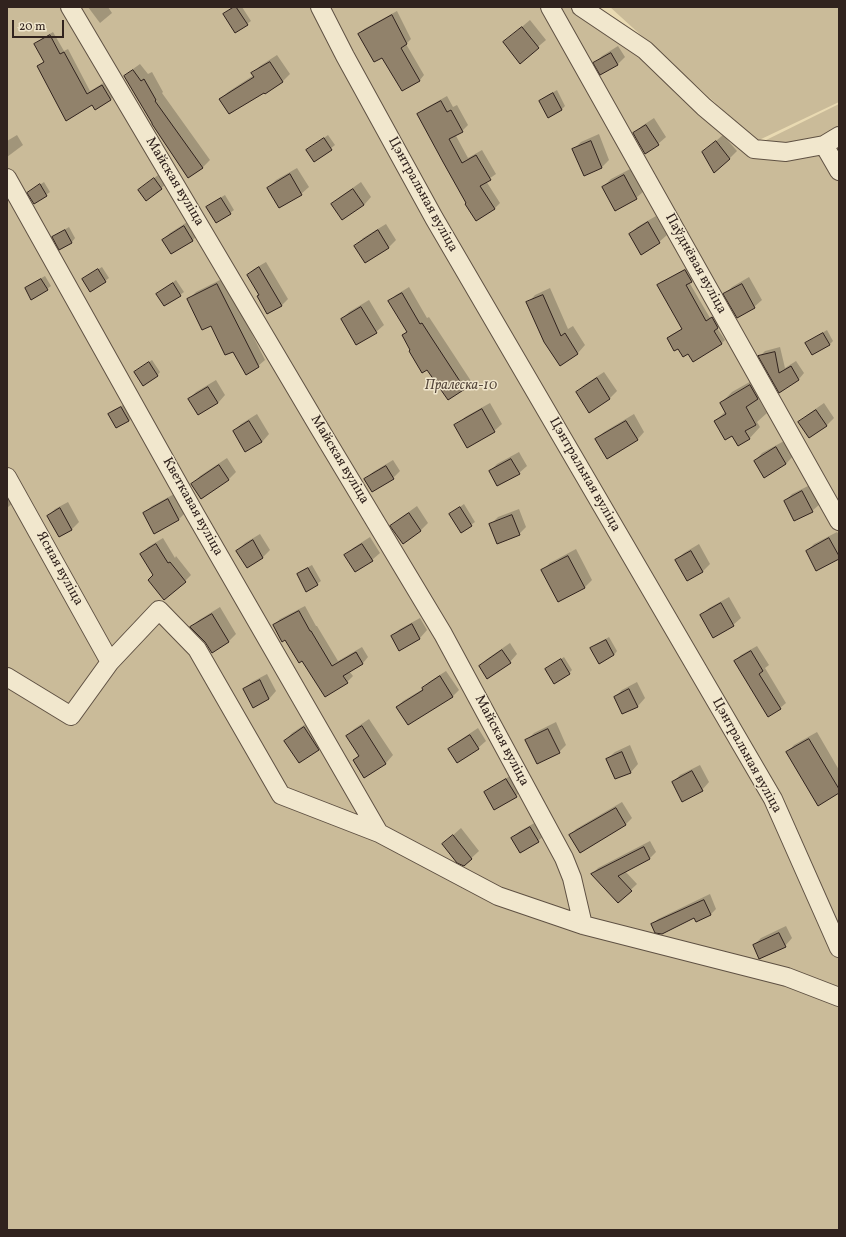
<!DOCTYPE html>
<html>
<head>
<meta charset="utf-8">
<style>
  body { margin:0 }
  #map { position:relative; width:846px; height:1237px; overflow:hidden; background:#e9dab2; font-family:Vollkorn,serif }
  canvas { display:block }
  .frame { position:absolute; inset:0; border:8px solid #31231e; pointer-events:none }
  .scale { position:absolute; left:12px; top:20px; width:52px; height:18px; box-sizing:border-box; border:2px solid #31231e; border-top:0; padding-left:5px; font-size:12px; line-height:14px; white-space:nowrap; color:#31231e; -webkit-text-stroke:3px #f1e7cd; paint-order:stroke }
</style>
</head>
<body>
<div id="map">
<canvas width="846" height="1237"></canvas>
<div class="frame"></div>
<div class="scale">20 m</div>
</div>
<script>
const context = document.querySelector('canvas').getContext('2d');
context.lineJoin = 'round';
function paint(path, color) { context.fillStyle = color; context.fill(path, 'evenodd'); }
function strokePath(path, color, width, dash) { context.strokeStyle = color; context.lineWidth = width; context.lineCap = dash ? 'butt' : 'round'; context.setLineDash(dash || []); context.stroke(path); }
function write(font, color, halo, rows, align = 'center') {
  context.font = font + ' Vollkorn,serif'; context.lineWidth = 3; context.setLineDash([]); context.textBaseline = 'middle'; context.strokeStyle = halo; context.fillStyle = color; for (const [text, x, y, turn = 0] of rows) {
    context.save(); context.translate(x, y); context.rotate((+turn || 0) * Math.PI / 180); context.textAlign = isNaN(turn) ? turn : align; if (halo) context.strokeText(text, 0, 0); context.fillText(text, 0, 0); context.restore();
  }
}
const green = new Path2D(`
  M7,7H590L758,144L839,104V1230H7Z
  M610,7H839V102L757,141Z`);
const shadow = new Path2D(`
  M88,7H108L112,13L100,23Z
  M234,7H242L251,21L247,24Z
  M397,11L411,39L406,44L424,75L420,80L403,90L383,56L359,34L364,29Z
  M530,20L546,40L520,62L504,42Z
  M53,32L64,51L68,49L90,91L105,82L114,96L110,100L92,104L38,67L45,61L35,45L38,41Z
  M618,46L625,57L617,65L595,63L602,56Z
  M277,55L290,74L282,82L221,99L228,92L254,75L253,73L260,66Z
  M140,64L148,74L152,72L163,92L162,93L210,160L203,167L188,176L126,76L133,69Z
  M557,90L565,106L562,109L548,117L540,101L543,98Z
  M447,96L453,107L457,105L468,125L462,131L455,134L468,158L482,150L496,174L486,181L500,203L495,208L467,203L418,115L424,109Z
  M654,118L666,137L658,144L645,153L634,133L642,126Z
  M599,134L609,160L602,167L584,175L574,149L581,142Z
  M17,135L23,145L7,157V141Z
  M328,135L335,145L315,161L311,147Z
  M723,135L737,151L729,159L703,152Z
  M297,168L309,187L301,194L268,188L276,180Z
  M632,168L644,191L636,198L603,187L611,179Z
  M158,175L165,185L146,200L139,190Z
  M44,182L50,192L34,203L28,193Z
  M361,182L371,197L364,205L332,204L340,197Z
  M225,195L234,210L230,213L207,207L210,204Z
  M656,216L667,235L659,242L630,234L637,227Z
  M192,219L200,232L193,240L171,253L163,240L170,233Z
  M386,224L396,240L389,247L366,262L356,246L363,238Z
  M69,227L75,238L72,242L60,249L53,237L57,234Z
  M266,262L288,299L282,305L267,313L260,295L248,275L254,269Z
  M102,267L109,278L105,281L84,279L87,276Z
  M688,267L694,278L689,282L710,318L716,315L721,324L717,328L725,340L721,344L689,353L679,348L668,338L671,335L683,328L658,285L662,282Z
  M45,276L51,286L47,289L26,288L29,285Z
  M749,277L762,300L754,307L725,294L732,287Z
  M224,278L265,360L258,366L233,350L189,299L196,292Z
  M176,280L184,292L180,295L157,294Z
  M409,287L427,318L429,317L471,381L464,388L428,368L403,336L408,331L390,301L396,295Z
  M550,288L568,329L573,326L585,345L578,353L560,364L528,303L535,295Z
  M369,300L384,325L376,332L342,319L349,312Z
  M827,330L833,341L830,344L812,354L806,343L810,340Z
  M780,347L785,368L796,361L804,373L799,379L779,391L760,356L765,351Z
  M152,360L160,372L157,376L135,372Z
  M604,372L617,391L610,398L589,411L577,392L584,385Z
  M762,375L769,387L758,398L767,413L757,422L760,427L749,439L733,434L715,421L726,411L721,403L732,392Z
  M216,380L225,395L218,403L189,399L196,392Z
  M490,403L502,424L494,431L458,424L465,417Z
  M824,403L834,418L827,425L809,437L800,422L807,415Z
  M125,404L132,417L129,421L109,414L113,410Z
  M257,414L269,434L262,442L234,431L241,424Z
  M634,414L644,432L637,440H596L604,432Z
  M784,441L793,456L786,464L764,477L755,461L762,453Z
  M519,452L527,466L519,473L490,471L497,464Z
  M227,458L236,472L229,479L201,497L193,484L200,476Z
  M393,460L400,471L393,478L366,479L373,472Z
  M810,485L820,504L812,511L785,501L792,494Z
  M7,486L16,500L7,508Z
  M176,493L186,512L179,519L144,513L152,506Z
  M68,502L79,522L72,529L59,536L48,516L55,509Z
  M464,504L475,522L461,532L450,514Z
  M417,506L428,523L421,530L403,542L392,526L399,519Z
  M519,509L526,527L519,534L490,525L498,517Z
  M837,532L839,535V557L807,551L814,544Z
  M260,534L270,550L263,557L247,567L237,551L245,543Z
  M370,537L380,553L372,560L346,555L353,548Z
  M163,538L175,558L176,556L191,575L185,581L154,575L141,554L148,547Z
  M699,544L710,564L703,571L687,580L676,560L684,553Z
  M576,549L592,580L585,587L543,570L550,563Z
  M312,565L321,581L317,584L298,575L301,571Z
  M729,597L741,618L733,625L702,615L709,608Z
  M305,606L316,626H317L338,661L362,647L368,657L363,663L349,671L353,676L347,682L302,660L274,625L280,619Z
  M220,607L236,634L229,641L212,652L205,641L192,627L199,620Z
  M420,618L427,630L420,638L399,649L392,636L400,629Z
  M609,637L617,651L614,655L592,649L595,645Z
  M510,643L517,654L510,662L480,666L487,659Z
  M757,646L769,665L765,668L786,703L780,708L735,661L741,655Z
  M564,657L572,670L569,673L546,670Z
  M446,671L459,690L453,696L408,724L397,707L403,701L423,689L429,682Z
  M267,674L276,691L269,699L244,689L252,682Z
  M637,682L645,698L638,706L623,713L615,697L622,690Z
  M369,719L393,755L386,763L365,776L354,760L359,755L347,736L354,729Z
  M312,720L326,742L318,749L285,741L292,733Z
  M556,722L566,745L559,752L527,740L534,733Z
  M478,728L486,741L478,748L458,762L450,749L457,742Z
  M817,732L839,770V792L787,753L794,745Z
  M630,745L638,764L631,772L615,778L607,759L615,752Z
  M700,765L709,782L702,790L673,782L680,775Z
  M510,776L520,792L516,796L485,792L488,789Z
  M622,802L632,818L625,825L570,835L576,829Z
  M538,821L546,834L538,841L512,839L520,831Z
  M461,828L479,851L464,865L451,837Z
  M650,841L656,852L650,858L625,871L637,884L618,902L592,874L598,868Z
  M710,894L716,909L710,915L652,924L658,919Z
  M786,926L792,938L785,946L754,945L761,938Z`);
const building = new Path2D(`
  M234,7H236L248,25L235,33L223,14Z
  M392,15L407,44L401,48L420,81L402,91L382,58L374,62L358,34Z
  M522,27L539,48L520,64L503,42Z
  M50,35L60,54L64,52L87,94L102,85L111,100L95,110L92,105L66,121L37,66L44,62L34,44Z
  M611,53L618,65L600,75L593,63Z
  M270,62L283,82L265,94L264,93L229,114L219,99L254,77L251,73Z
  M133,70L141,81L144,79L156,100L155,101L203,168L188,178L152,124V123L124,76Z
  M553,93L562,110L548,118L539,101Z
  M441,101L447,112L451,110L463,132L449,139L462,163L476,155L491,180L480,186L495,209L476,221L465,204L466,203L443,162L417,114Z
  M646,125L659,145L645,154L633,133Z
  M324,138L332,150L314,162L306,150Z
  M591,141L602,168L584,176L572,149Z
  M716,141L730,159L714,173L702,152Z
  M290,174L302,195L279,208L267,188Z
  M624,175L637,199L615,211L602,187Z
  M154,178L162,189L146,201L138,190Z
  M40,184L47,196L34,204L27,193Z
  M353,189L364,205L342,220L331,204Z
  M221,198L231,214L216,223L206,207Z
  M648,222L660,243L641,255L629,234Z
  M184,226L193,241L171,254L162,240Z
  M65,230L72,243L59,250L52,237Z
  M378,230L389,248L365,263L354,246Z
  M259,267L282,306L267,314L257,296L259,295L247,275Z
  M98,269L106,282L90,292L82,279Z
  M685,270L692,282L686,285L706,321L712,317L718,328L714,331L722,344L693,362L688,354L683,357L678,349L674,351L667,338L682,329L657,285Z
  M41,279L48,290L31,300L25,288Z
  M173,283L181,296L164,306L156,294Z
  M217,284L259,367L246,375L233,352L225,355L211,326L202,330L187,299Z
  M742,284L755,308L737,318L723,294Z
  M402,293L420,324L422,323L431,337L465,389L448,400L427,370L422,373L409,351L410,350L402,335L407,332L388,301Z
  M543,295L561,336L565,333L578,354L560,366L544,342L526,302Z
  M361,307L377,333L356,345L341,319Z
  M823,333L830,345L812,355L805,343Z
  M775,352L779,373L791,366L799,380L779,393L758,356Z
  M149,362L158,376L143,386L134,372Z
  M597,378L610,399L589,413L576,392Z
  M750,385L758,399L746,407L756,425L745,431L750,439L738,446L732,436L725,440L714,421L726,414L720,403Z
  M208,387L218,403L198,415L188,399Z
  M121,407L129,421L116,428L108,414Z
  M482,409L495,432L467,448L454,425Z
  M816,410L827,426L809,438L798,422Z
  M249,421L262,442L245,452L233,431Z
  M626,421L638,440L607,459L595,439Z
  M776,447L786,464L764,478L754,461Z
  M511,459L520,474L497,486L489,471Z
  M219,465L229,480L201,499L191,484Z
  M386,466L394,479L372,492L364,479Z
  M802,491L813,512L794,521L784,501Z
  M168,499L179,520L154,534L143,513Z
  M460,507L472,526L461,533L449,514Z
  M60,508L72,530L59,537L47,516Z
  M409,513L421,531L403,544L390,526Z
  M512,515L520,535L497,544L489,524Z
  M829,538L839,556V559L816,571L806,551Z
  M253,540L263,558L247,568L236,551Z
  M156,544L168,563L170,562L186,582L164,600L148,580L153,575L140,554Z
  M362,544L373,561L355,572L344,555Z
  M691,551L703,572L687,581L675,560Z
  M568,556L585,588L558,602L541,570Z
  M308,568L318,585L306,592L297,574Z
  M721,603L734,626L713,638L700,615Z
  M299,611L310,631H311L332,666L356,652L363,664L343,676L348,683L325,697L302,661L299,663L285,640L282,642L273,625Z
  M212,614L229,642L212,653L205,642L190,627Z
  M412,624L420,639L399,651L391,636Z
  M606,640L614,655L599,664L590,648Z
  M502,650L511,663L487,679L479,666Z
  M751,651L763,671L759,674L781,709L768,717L734,661Z
  M561,659L570,674L554,684L545,669Z
  M440,676L453,697L408,725L396,707L423,690L422,688Z
  M260,680L269,699L253,708L243,689Z
  M629,689L638,707L622,714L614,697Z
  M362,726L386,764L364,778L353,760L359,756L346,736Z
  M304,727L319,750L299,763L284,741Z
  M548,729L560,753L537,764L525,740Z
  M470,735L479,749L457,763L448,749Z
  M809,739L839,789V793L818,806L786,752Z
  M622,752L631,773L615,779L606,759Z
  M692,771L703,791L682,802L672,782Z
  M506,779L517,797L494,810L484,792Z
  M616,808L626,825L580,853L569,835Z
  M530,827L539,842L520,853L511,838Z
  M453,835L472,859L464,866L457,863L442,844Z
  M644,847L650,859L618,876L632,891L618,903L591,874Z
  M704,900L711,915L696,922L694,918L662,934L655,933L651,924Z
  M779,933L786,947L759,959L753,945Z`);
const minor = new Path2D(`
  M70,7L318,426L443,634L564,858L572,878L583,925
  M320,7L345,56L434,218L773,799L839,948
  M550,7L839,521
  M581,7L645,50L704,107L754,149L786,152L824,145L839,136
  M824,145L839,171
  M7,178L195,514L379,833
  M7,477L110,662
  M7,677L71,716L110,662L159,610L197,649L281,795L379,833L498,896L583,925L787,977L839,997`);
const streetNames = [
  ["Майская вуліца",174,182,59],
  ["Цэнтральная вуліца",422,195,61],
  ["Паўднёвая вуліца",695,264,61],
  ["Майская вуліца",339,460,59],
  ["Цэнтральная вуліца",584,475,60],
  ["Кветкавая вуліца",192,507,61],
  ["Ясная вуліца",59,569,61],
  ["Майская вуліца",501,741,62],
  ["Цэнтральная вуліца",746,756,61]
];
const parkNames = [
  ["Пралеска-10",461,386]
];
paint(green, '#cabb99');
paint(shadow, '#0003');
paint(building, '#91826b');
strokePath(building, '#31231e', 1);
strokePath(minor, '#5f5143', 20);
strokePath(minor, '#f1e7cd', 18);
write('14px', '#31231e', '#f1e7cd', streetNames);
write('italic 14px', '#57493d', '#f1e7cd', parkNames);
</script>
</body>
</html>
